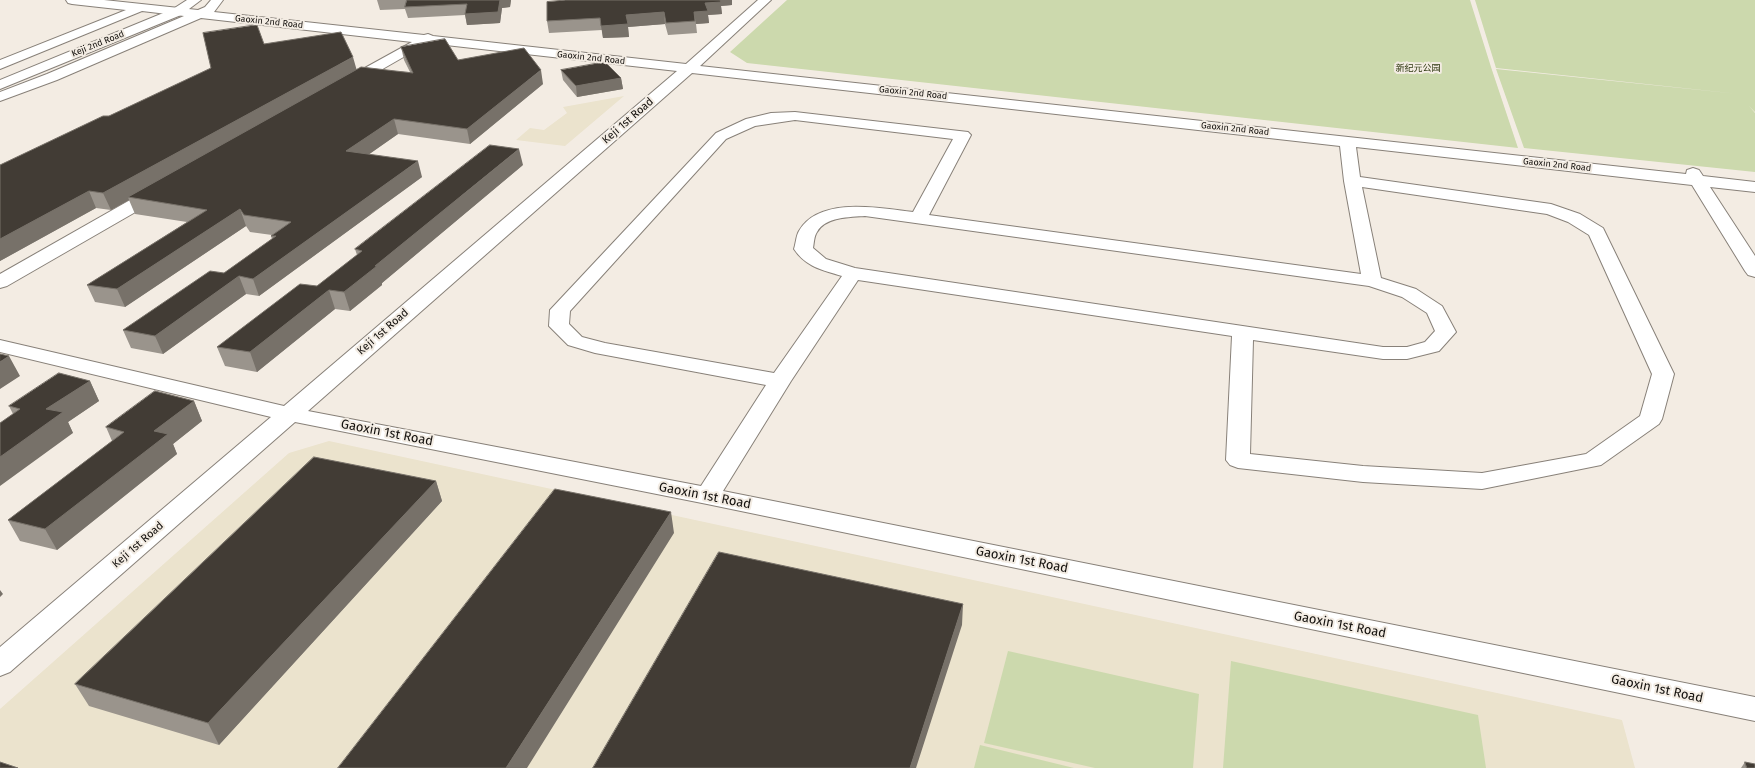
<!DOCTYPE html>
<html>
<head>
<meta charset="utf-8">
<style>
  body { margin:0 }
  canvas { display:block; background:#f3ece3 }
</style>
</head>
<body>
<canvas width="1755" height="768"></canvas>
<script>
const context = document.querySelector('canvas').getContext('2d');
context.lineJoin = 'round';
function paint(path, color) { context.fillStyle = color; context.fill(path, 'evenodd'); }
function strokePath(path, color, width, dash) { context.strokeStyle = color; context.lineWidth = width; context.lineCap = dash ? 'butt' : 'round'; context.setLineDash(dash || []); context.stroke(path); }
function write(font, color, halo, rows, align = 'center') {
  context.font = font + ' "Fira Sans","Noto Sans SC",sans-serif'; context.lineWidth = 4; context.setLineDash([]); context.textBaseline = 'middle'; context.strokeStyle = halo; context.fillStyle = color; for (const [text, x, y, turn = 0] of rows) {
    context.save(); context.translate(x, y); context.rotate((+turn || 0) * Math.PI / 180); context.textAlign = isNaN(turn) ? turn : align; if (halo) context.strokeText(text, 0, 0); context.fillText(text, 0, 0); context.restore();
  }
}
const education = new Path2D(`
  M624,96L565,146L516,140L530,128L544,130L567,113L563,107Z
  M329,441L1622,720L1635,768H0V709L289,453Z`);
const green = new Path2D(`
  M787,0H1470L1491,67L1518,148L747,63L730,52Z
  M1475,0H1755V112L1749,106L1755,113V172L1524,148L1496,69L1739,94L1496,68Z
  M1008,651L1199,694L1193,768H1095L984,743Z
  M1231,661L1478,715L1486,768H1223Z
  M980,745L1074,768H974Z`);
const minor = new Path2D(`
  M66,0H104L198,10L205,7L211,0H223L214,12L424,35L428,34L433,36L686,64L758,0H771L700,66L1686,174L1687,170L1693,168L1699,170L1703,176L1755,182V192L1710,187L1755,256V277L1748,275L1745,271L1692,185L1356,147L1360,177L1551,204L1580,214L1603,228L1674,374L1662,419L1659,424L1601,465L1482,489L1363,482L1238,468L1230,465L1226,460L1232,336L858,280L791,381L723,491L1755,697V721L707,504L295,422L10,672L0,676V647L271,417L0,352V340L284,406L677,71L428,43L353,86L348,87L343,86L341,83L343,80L412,42L201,18L57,80L0,101V92L47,74L184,16L142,11L0,69V60L126,10L72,4L68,3ZM692,73L1340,146L1344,181L1361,274L929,215L971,135L968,132L795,112L771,113L746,119L716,133L550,310L549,326L568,345L595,353L766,385L701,486L308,411ZM795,120L953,139L913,212C880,208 819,196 799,231C796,236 796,243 794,249C806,267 822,270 842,276L774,373L605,343L582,337L569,324L570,311L726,139L755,126ZM1362,187L1547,214L1568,222L1589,235L1652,374L1640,416L1586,454L1482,473L1363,466L1250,454L1253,340L1383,359H1407L1439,351L1456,332L1442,306L1416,289L1381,278ZM865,216L1369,286L1402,297L1427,313L1435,331L1425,342L1407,347H1383L855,268L826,259L813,248C814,243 814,236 817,232C825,217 850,217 865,216Z
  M159,186L165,187L167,191L165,195L7,286L0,288V274L153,187Z`);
const major = new Path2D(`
  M187,0H201L181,15L0,89V80L173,9Z`);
const wall = new Path2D(`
  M377,0H511L510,7L502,8L500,23L467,25L465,15L408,18L405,9L380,10Z
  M566,0H732V5L721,6L722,14L708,15L709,23L696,24L697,33L668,35L665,24L628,27L629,37L603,38L602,30L549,33L547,21Z
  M264,44L357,69L410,72L404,60L401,47L458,60L543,84L470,144L398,134L369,154L422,177L259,296L246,294L163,354L131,348L123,330L224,273L272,239L271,236L272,235L250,232L246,226L125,307L95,302L87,285L187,222L135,214L129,200L111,210L96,208L0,261V165L109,116Z
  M561,70L621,78L623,89L577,97L563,80Z
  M523,165L382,283V285L350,311L335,309L257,372L225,366L217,347L317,286L357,255L355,249Z
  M90,381L99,401L68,422L73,433L13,414L9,406Z
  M194,401L202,421L173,444L177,454L57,550L20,541L8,520L112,441L106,427Z
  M436,481L442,501L219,745L89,706L75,684Z
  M1745,762L1755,768H1741Z`);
const shadedWall = new Path2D(`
  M500,0H511L510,7L502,8L500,23L467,25L465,14Z
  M719,0H732V5L721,6L722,14L708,15L709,23L696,24L694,12L705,3Z
  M664,12L665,24L628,27L629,37L603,38L601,26L626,15Z
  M353,57L357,71L128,197L129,200L111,210L103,193Z
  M541,70L543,84L470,144L467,129Z
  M621,78L623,89L577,97L576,86Z
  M394,119L398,134L351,167L346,151Z
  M519,149L523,165L382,283V285L350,311L344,292L375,266Z
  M418,161L422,177L259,296L253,279Z
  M89,191L96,208L0,261V239Z
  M240,209L246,226L125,307L117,289Z
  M239,276L246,294L163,354L155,336Z
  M329,290L335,309L257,372L250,352Z
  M9,356L20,376L0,389V362Z
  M90,381L99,401L68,422L73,433L0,486V457L46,409Z
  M194,401L202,421L173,444L177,454L57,550L45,529L154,431Z
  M436,481L442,501L219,745L208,723Z
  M671,512L674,533L527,768H506Z
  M0,590L3,594L0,597Z
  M963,604L962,625L916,768H910Z`);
const building = new Path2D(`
  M407,0H500L498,12L465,14L467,4L405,7Z
  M566,0H720L721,2L705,3L708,11L694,12L695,21L666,23L664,12L626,15L628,24L601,26L600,18L547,21V2Z
  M257,25L264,44L341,32L353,57L103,193L89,191L0,239V165L103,116H109L211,68L203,33Z
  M445,39L458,60L524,48L541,70L467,129L394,119L346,151L418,161L253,279L239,276L155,336L123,330L210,271L224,273L276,236H271L291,222L244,215L240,209L117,289L87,285L207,210L128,197L361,67L413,73L401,47Z
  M605,62L621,78L576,86L561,70Z
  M490,145L519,149L375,266H377L344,292L329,290L250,352L217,347L300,284L317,286L362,251L355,249Z
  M0,354L9,356L0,362Z
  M59,373L90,381L46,409L63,412L0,457V423L20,409L9,406Z
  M155,391L194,401L154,431L168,434L45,529L8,520L124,432L106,427Z
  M314,457L436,481L208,723L75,684Z
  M555,489L671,512L506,768H338Z
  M719,552L963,604L910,768H593Z
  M0,762L18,768H0Z
  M1745,762L1755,764V768H1747Z`);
const farStreetnames = [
  ["Gaoxin 2nd Road",269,22,6],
  ["Keji 2nd Road",98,44,-22],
  ["Gaoxin 2nd Road",591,58,6],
  ["Gaoxin 2nd Road",913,93,6],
  ["Gaoxin 2nd Road",1235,129,6],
  ["Gaoxin 2nd Road",1557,165,6]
];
const farParknames = [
  ["新纪元公园",1418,68]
];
const streetNames = [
  ["Keji 1st Road",628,121,-41],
  ["Keji 1st Road",383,332,-41],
  ["Keji 1st Road",138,545,-41]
];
const nearStreetnames = [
  ["Gaoxin 1st Road",387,433,11],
  ["Gaoxin 1st Road",705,496,11],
  ["Gaoxin 1st Road",1022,560,11],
  ["Gaoxin 1st Road",1340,625,11],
  ["Gaoxin 1st Road",1657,689,12]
];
paint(education, '#ebe3cd');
paint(green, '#ccd9ad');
strokePath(minor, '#888179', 2);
strokePath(major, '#888179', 2);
paint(minor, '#fff');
paint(major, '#fff');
paint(wall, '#9a948c');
paint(shadedWall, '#777169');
paint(building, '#423c35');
strokePath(building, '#777169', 1);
write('9px', '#13100d', '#f3ece3', farStreetnames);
write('9px', '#2e3710', '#f3ece3', farParknames);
write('11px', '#13100d', '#f3ece3', streetNames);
write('13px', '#13100d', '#f3ece3', nearStreetnames);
</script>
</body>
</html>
